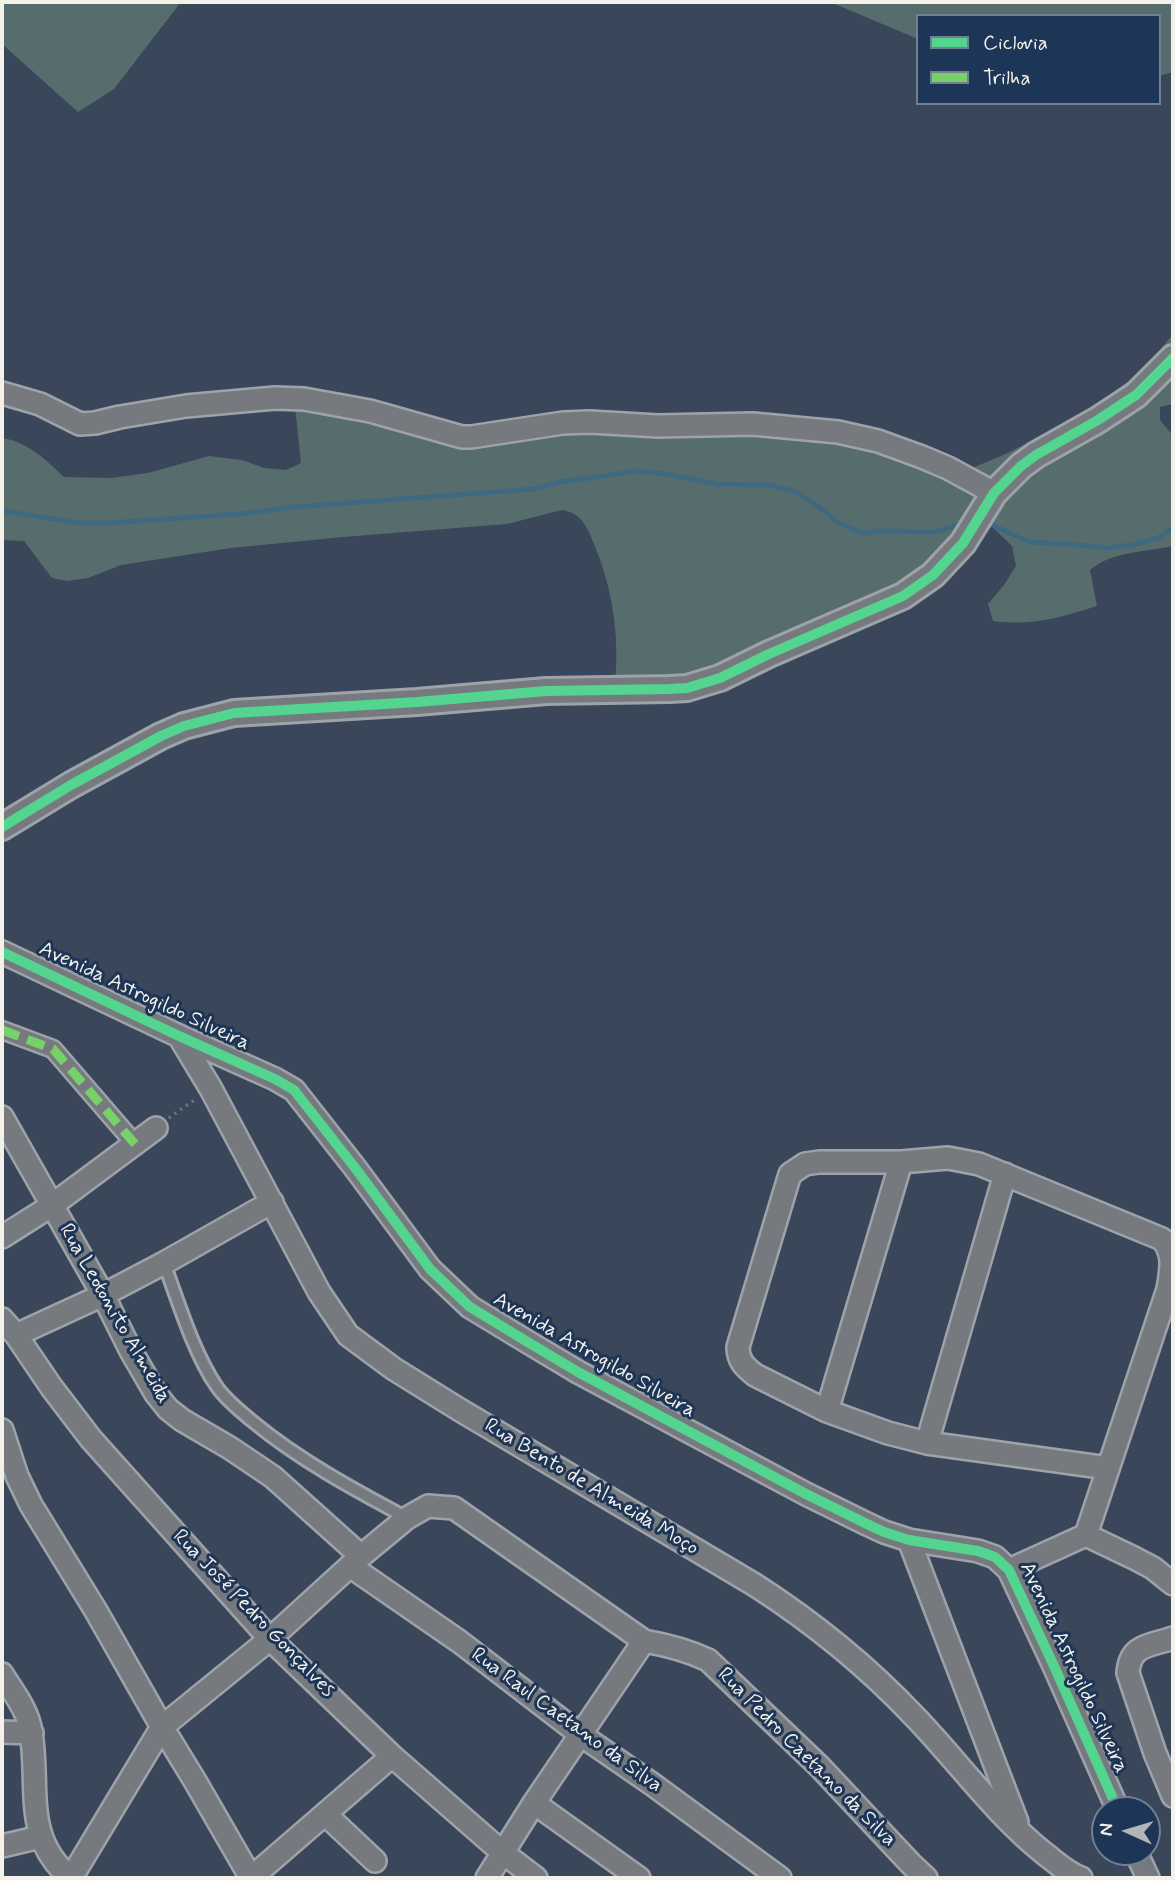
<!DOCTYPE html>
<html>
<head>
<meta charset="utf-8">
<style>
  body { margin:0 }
  #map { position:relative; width:1175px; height:1880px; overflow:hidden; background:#3a465a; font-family:Mynerve,sans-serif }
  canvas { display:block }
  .frame { position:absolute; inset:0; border:4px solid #f4f1e8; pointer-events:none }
  .legend { position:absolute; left:916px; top:14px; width:245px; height:91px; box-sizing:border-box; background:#1d3557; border:2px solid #738091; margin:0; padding:9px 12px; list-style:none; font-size:21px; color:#f4f1e8 }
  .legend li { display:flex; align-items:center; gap:14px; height:35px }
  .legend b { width:35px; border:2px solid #738091 }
  .north { position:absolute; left:1091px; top:1796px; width:70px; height:70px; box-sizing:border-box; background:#1d3557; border:2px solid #738091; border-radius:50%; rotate:274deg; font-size:19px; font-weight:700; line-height:28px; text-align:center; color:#f4f1e8 }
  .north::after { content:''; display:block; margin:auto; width:24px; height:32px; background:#b3b5b6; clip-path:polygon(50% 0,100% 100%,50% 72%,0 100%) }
</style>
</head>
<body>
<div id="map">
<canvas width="1175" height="1880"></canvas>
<div class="frame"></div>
<ul class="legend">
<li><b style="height:9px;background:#53d58f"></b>Ciclovia</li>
<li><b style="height:9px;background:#78d068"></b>Trilha</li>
</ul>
<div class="north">N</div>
</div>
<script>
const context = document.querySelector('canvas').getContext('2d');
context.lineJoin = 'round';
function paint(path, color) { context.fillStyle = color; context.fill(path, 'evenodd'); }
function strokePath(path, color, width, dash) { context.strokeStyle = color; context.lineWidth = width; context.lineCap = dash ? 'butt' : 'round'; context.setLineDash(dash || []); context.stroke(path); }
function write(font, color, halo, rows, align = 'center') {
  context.font = font + ' Mynerve,sans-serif'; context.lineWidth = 6; context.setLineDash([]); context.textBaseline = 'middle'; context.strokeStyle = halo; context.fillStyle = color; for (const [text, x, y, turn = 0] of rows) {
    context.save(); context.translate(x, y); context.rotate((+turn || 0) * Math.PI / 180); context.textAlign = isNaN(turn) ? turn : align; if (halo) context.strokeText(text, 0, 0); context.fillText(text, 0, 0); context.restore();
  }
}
const green = new Path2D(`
  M2,2H181L114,89L78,112L2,44Z
  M830,2H1173V72L1159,76V16H918V39Z
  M1173,334V404L1160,407V420L1173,436V546C1146,552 1112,551 1090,570L1097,606C1058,618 1035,626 993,621L988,604L1004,585L1016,566L1012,546L981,516L944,566L715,678L615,684C620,636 612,587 594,544C590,534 586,523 577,516C572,512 567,511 562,510L507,524L343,537L231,548L121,565L88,578L67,581L52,578L24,541L2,540V438C28,442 45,459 64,477L111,478L148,473L209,456L242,460L264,468L286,470L301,463L293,389L474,436L761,427L886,445L958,474L1008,453L1086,412L1144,370Z`);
const stream = new Path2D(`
  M2,511L81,523H108L240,514L294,507L534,489L560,482L638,471L665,474L717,484L770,485L796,492L818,506L839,523L863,533L880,531L934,532L959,525
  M983,523L986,522L1029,542L1079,545L1106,548L1132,545L1158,538L1173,528`);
const path = new Path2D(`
  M169,1118L197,1098`);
const service = new Path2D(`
  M164,1263C178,1301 194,1354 217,1387C226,1400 239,1410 252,1421C299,1460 353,1489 407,1518`);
const pedestrian = new Path2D(`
  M2,1030L53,1049L135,1144`);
const minor = new Path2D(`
  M2,393L40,404L80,424L95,423L120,417L186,406L275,398L304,399L370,411L462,437H471L563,423L590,422L658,426L753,424L838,432L878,441L922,457L948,468L994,493
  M2,952L179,1036L275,1079L294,1090L356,1169L430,1269L470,1307L526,1341L578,1372L688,1431L806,1494L867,1524L884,1532L909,1540L978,1551L995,1557L1009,1570L1054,1666L1118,1810
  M179,1036L211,1089L319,1292L348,1335L394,1369L460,1410L755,1585C814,1623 868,1667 916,1718C959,1763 996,1815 1045,1854C1057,1863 1067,1873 1081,1878
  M2,1117L103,1295L131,1351L156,1394L168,1409L182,1420L230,1448L273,1477L361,1556
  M2,1237L51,1206L156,1128
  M2,1319L16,1335L52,1388L91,1439L270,1639L392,1756L502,1852L536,1878
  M16,1335L103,1295L164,1263L272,1202
  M827,1411L901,1162
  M2,1430L17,1476L31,1505L96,1611L162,1727L195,1781L251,1878
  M927,1443L1005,1174
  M1086,1535L1168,1289C1171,1270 1175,1254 1162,1239L979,1164L948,1158L901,1162H819L805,1164L790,1174L738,1347C738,1361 745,1367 755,1375L827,1411L888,1433L927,1443L1108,1468
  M909,1540L1017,1822
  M350,1566L460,1642L581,1735L652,1784L780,1878
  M1009,1570L1086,1535L1134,1558L1153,1568L1173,1584
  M1173,1638C1150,1646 1130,1644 1128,1673L1155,1753L1173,1796
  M2,1674C13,1692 28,1710 31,1732C40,1787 22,1838 71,1878
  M2,1732L32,1733
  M534,1803L639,1878
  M325,1814L375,1861
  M2,1846L40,1837
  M1136,1852L1148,1878
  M71,1878L162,1727L270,1639L361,1556L407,1518L428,1506L454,1508L644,1641C667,1645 687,1650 708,1660L819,1766L911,1864L926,1878
  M251,1878L392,1756
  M487,1878L534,1803L644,1641`);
const tertiary = new Path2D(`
  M2,827L71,785L161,736L184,726L234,713L417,702L546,691L670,689L687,688L720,678L769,654L903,596L933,575L963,543L994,493L1021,466L1036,455L1098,420L1136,395L1173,358`);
const quiet = new Path2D(`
  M2,1030L53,1049L135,1144`);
const cycleway = new Path2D(`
  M2,827L71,785L161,736L184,726L234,713L417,702L546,691L670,689L687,688L720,678L769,654L903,596L933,575L963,543L994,493L1021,466L1036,455L1098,420L1136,395L1173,358
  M2,952L179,1036L275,1079L294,1090L356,1169L430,1269L470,1307L526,1341L578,1372L688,1431L806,1494L867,1524L884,1532L909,1540L978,1551L995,1557L1009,1570L1054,1666L1118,1810`);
const streetNames = [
  ["Avenida Astrogildo Silveira",144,997,25],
  ["Rua Leotonito Almeida",114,1314,60],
  ["Avenida Astrogildo Silveira",594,1356,30],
  ["Rua Bento de Almeida Moço",591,1488,31],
  ["Rua José Pedro Gonçalves",253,1614,46],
  ["Avenida Astrogildo Silveira",1073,1668,65],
  ["Rua Raul Caetano da Silva",566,1721,36],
  ["Rua Pedro Caetano da Silva",806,1758,45]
];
paint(green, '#576d6d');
strokePath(stream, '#3f6980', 5);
strokePath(service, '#9ea3aa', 16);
strokePath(pedestrian, '#9ea3aa', 21);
strokePath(minor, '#9ea3aa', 26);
strokePath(tertiary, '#9ea3aa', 30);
strokePath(path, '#737880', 3.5, [2, 5]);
strokePath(service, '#767a7f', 10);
strokePath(pedestrian, '#767a7f', 16);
strokePath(minor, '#767a7f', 21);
strokePath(tertiary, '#767a7f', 24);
strokePath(quiet, '#78d068', 9, [18, 9]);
strokePath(cycleway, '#53d58f', 10);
write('21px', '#f4f1e8', '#1d3557', streetNames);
</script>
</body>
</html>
